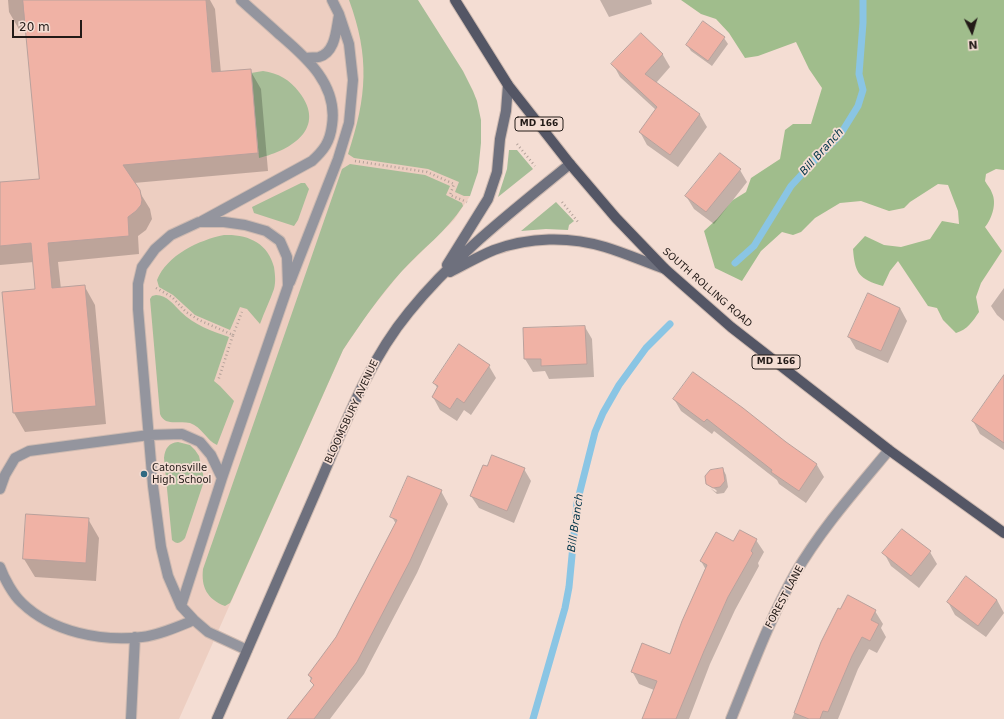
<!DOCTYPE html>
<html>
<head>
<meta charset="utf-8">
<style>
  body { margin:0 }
  #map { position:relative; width:1004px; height:719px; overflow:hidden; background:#f4ddd3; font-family:"DejaVu Sans",sans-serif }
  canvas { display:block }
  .north { position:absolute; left:952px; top:12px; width:40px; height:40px; -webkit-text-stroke:3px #f4ddd3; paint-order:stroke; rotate:175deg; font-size:11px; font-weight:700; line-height:16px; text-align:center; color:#221a17 }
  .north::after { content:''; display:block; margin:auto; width:14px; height:18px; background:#221a17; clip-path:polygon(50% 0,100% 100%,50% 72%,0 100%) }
  .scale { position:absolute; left:12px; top:20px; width:70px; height:18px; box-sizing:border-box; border:2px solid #221a17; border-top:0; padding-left:5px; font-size:12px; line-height:14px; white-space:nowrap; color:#221a17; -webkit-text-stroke:3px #f4ddd3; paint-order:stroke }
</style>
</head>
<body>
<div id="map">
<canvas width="1004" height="719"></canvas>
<div class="north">N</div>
<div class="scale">20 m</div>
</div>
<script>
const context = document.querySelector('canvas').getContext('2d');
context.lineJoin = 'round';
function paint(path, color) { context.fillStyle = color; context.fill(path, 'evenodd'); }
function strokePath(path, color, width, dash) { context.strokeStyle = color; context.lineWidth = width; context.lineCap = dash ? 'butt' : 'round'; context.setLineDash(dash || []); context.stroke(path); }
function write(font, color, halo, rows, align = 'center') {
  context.font = font + ' "DejaVu Sans",sans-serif'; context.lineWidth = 3.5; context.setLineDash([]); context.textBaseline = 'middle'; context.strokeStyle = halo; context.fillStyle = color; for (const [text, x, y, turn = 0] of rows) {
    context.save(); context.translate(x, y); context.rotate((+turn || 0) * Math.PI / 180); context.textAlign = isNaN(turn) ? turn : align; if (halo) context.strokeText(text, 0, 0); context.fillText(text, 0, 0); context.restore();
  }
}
const built = new Path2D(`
  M0,0H416L470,196L454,220L401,272L368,313L343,350L179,719H0Z`);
const green = new Path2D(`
  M349,0H418L463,71L473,91L477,101L481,120V143L478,172L470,196H464L455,192L459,182L428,169L354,158L348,154C367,97 370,57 349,0Z
  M263,71C278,73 290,80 299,92C327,128 292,150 259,158L251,73Z
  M509,150H517L533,169L498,197L507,169Z
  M350,164L425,175L450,186L446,195L462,203L463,206C447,231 422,249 402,271C380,295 361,323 343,350L232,599L230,603L225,606C207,599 201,587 203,569L342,169Z
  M301,183H305L309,189L298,220L294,226L254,213L252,207Z
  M556,202L574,221L569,225L568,230L546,229L521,231Z
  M224,235C248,234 268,243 274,267C275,274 276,282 274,289C270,301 264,312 260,324L247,309L240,307L230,330L195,315L173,295L159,287L157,280C167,255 199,240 224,235Z
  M156,295C167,295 174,305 181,312C194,325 212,331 229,337L214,381L220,386L234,401L217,445C207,441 202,427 190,423C179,420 165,427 160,414L150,299L152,296Z
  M178,442L190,445L195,450L199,456L203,474L204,481L185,538C181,543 177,545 172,540L164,458C165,448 169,443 178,442Z`);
const forest = new Path2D(`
  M681,0H1004V170L996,169L986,174L985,181C987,185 991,189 992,193C997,203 992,219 985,227L1002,251L981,283L976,297L979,312C973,321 967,330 956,333L943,320L937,308L928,306L898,261L890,271L883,286C859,279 855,274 853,249L865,236L884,245L901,247L930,239L942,221L959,224L958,211L948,185L938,184L910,202L904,208L889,211L861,201L840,203L815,218L801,232L793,235L782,232L761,251L742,281L715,268L704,231L717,219L733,200L746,192L751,178L780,159L785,130L793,124H811L822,88L809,69L796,42L758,56L745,58L729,33L716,19L701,14Z`);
const shadow = new Path2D(`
  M8,0H210L215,9L221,73L250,70L261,89L268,171L134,183L150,209L152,219L146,230L138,236L139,254L58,262L61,289L85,287L95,305L106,424L25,432L14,413L3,293L36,290L34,262L0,265V183L40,179L27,30L20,31L9,12Z
  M600,0H651L652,4L609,17Z
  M703,23L724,38L728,44L712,66L691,51L687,45Z
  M641,35L663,55L670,67L656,83L700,115L707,127L678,167L647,145L640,132L656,110L620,77L613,64Z
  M740,170L747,182L714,224L694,209L686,196Z
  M1004,288V321L997,315L991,306Z
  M900,308L907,321L888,363L856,349L849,337Z
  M585,327L592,339L594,377L549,379L545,371L533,372L525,359Z
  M489,366L496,378L471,415L464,410L457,421L440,410L433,397L438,389L434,383Z
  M1004,377V450L980,434L973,421Z
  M674,399L786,443L817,465L824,477L806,503L779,484L777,480L714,431L712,434L681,411Z
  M524,469L531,481L514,523L479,508L471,496Z
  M723,469L726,475L728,487L724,493L717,494L710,488L716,492L717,491L709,484Z
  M441,491L448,504L417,573L364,674L330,719H289L314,687L309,675L337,637L396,524L392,517Z
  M88,519L99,538L96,581L35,577L24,559Z
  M756,540L764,552L758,563L759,566L735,610L710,664L689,719H643L654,690L639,684L632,671L671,655L706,570L701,561L734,542Z
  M930,552L937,564L919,588L891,566L884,553Z
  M997,600L1004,613L986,637L955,615L948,602Z
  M875,611L883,624L881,628L886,637L877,653L869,649L858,669L838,719H792L822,642Z`);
const stream = new Path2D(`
  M735,263L754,246L791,186L815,160L840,135L858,106L863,90L859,74L863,23V0
  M533,719L565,608L569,587L577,503L595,432L603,413L619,385L646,348L670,324`);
const building = new Path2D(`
  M23,0H206L212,72L251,69L258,153L123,165L140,190L142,200L141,205L136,211L128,217L129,236L48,243L52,288L85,285L96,406L13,413L2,292L35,289L31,243L0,246V182L39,179Z
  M703,21L725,37L708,61L686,45Z
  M641,33L663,54L645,74L700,114L670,155L639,132L657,107L611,64Z
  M720,153L741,169L706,212L685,196Z
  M868,293L900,308L881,351L848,337Z
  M585,326L587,364L541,366V359H524L523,328Z
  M459,344L490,365L464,403L457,398L450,409L432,397L438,386L433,383Z
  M693,372L743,408L786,442L817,464L799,491L771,472L772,470L707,419L704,422L673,399Z
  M1004,375V443L972,421Z
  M492,455L525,468L507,511L470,496L483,465L487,466Z
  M723,468L725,481L720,487L713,488L706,484L705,476L710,470Z
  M408,476L442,490L410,561L357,662L314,719H287L314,685L310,681L312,678L308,675L336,637L397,520L390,517Z
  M26,514L89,518L86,563L23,559Z
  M902,529L931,551L911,576L882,553Z
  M740,530L757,539L751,551L753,553L728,597L704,651L676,719H642L657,681L631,672L642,643L670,654L682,621L707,565L700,561L716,532L733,541Z
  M966,576L997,600L978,626L947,602Z
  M848,595L876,610L871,620L879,624L870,641L862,637L852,656L828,712L823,711L820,719H809L794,713L821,642L838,608L840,609Z`);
const path = new Path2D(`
  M517,144L535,166
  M355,161L427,172L454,184L450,195L467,202
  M562,202L578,222
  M156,288L172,297L186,312L199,320L233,335L218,381
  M233,335L242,312`);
const lane = new Path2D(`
  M306,58C310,57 315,58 319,57C336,52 336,29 339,15
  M202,221L312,161C324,150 330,142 332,125C338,85 307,58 280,35C267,23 254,12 241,0
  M290,282L338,159L349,123L353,80L349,44L339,14L332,0
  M0,489L5,475L15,458L29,451L149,435L182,434L200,442L211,455L222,478
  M0,567C4,578 13,595 22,603C52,632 102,642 142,637C159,635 177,627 194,620
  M181,606L222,478L288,286L287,257L280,241L266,231L245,225L224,222H199L171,235L155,249L142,267L138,284V309L153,486L161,547L168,576L181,606L194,620L208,632L247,650
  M131,719L135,637`);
const street = new Path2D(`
  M731,719C751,670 769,620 795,574C821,529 856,490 889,450`);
const secondary = new Path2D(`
  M447,265L488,199L497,172L500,139L506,111L508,85
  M450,272C464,265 479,256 494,250C529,237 569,236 605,247C625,253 645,262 665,269
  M217,719C251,642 284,565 318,487C344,427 367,363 409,312C455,255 514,210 570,164`);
const primary = new Path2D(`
  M455,0L508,85L570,164L616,218L665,269L731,327L889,450L1004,533`);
const markers = [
  [144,474,4,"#2f6982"]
];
const shields = [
  [539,124,48],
  [776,362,48]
];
const shieldNames = [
  ["MD 166",539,124],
  ["MD 166",776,362]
];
const streetNames = [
  ["SOUTH ROLLING ROAD",707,288,41],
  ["BLOOMSBURY AVENUE",352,412,-65],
  ["FOREST LANE",785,597,-62]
];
const poiNames = [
  ["Catonsville",152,468],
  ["High School",152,480]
];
const waterNames = [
  ["Bill Branch",822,152,-48],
  ["Bill Branch",576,523,-82]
];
paint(built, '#edcec1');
paint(green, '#a6bd97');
paint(forest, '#a0bd8c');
paint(shadow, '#0003');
strokePath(stream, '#8ac5e4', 7);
paint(building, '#f0b2a5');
strokePath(building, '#b9a19c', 1);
strokePath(lane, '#cebab1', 12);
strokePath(street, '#cebab1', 12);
strokePath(secondary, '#cebab1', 12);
strokePath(primary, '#cebab1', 12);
strokePath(path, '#b3a199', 2.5, [1, 3]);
strokePath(lane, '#94959e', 10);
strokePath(street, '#94959e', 10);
strokePath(secondary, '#6e707d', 10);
strokePath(primary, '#545665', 10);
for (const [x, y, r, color] of markers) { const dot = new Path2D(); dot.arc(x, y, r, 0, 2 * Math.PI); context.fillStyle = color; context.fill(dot); strokePath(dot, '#f4ddd3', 1.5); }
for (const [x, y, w] of shields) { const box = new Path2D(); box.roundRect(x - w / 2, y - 7, w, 14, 3); context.fillStyle = '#f4ddd3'; context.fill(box); strokePath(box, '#221a17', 1); }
write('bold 9px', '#221a17', null, shieldNames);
write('10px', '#221a17', '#f4ddd3', streetNames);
write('10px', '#221a17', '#f4ddd3', poiNames, 'left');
write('italic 11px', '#00354a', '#f4ddd3', waterNames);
</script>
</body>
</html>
